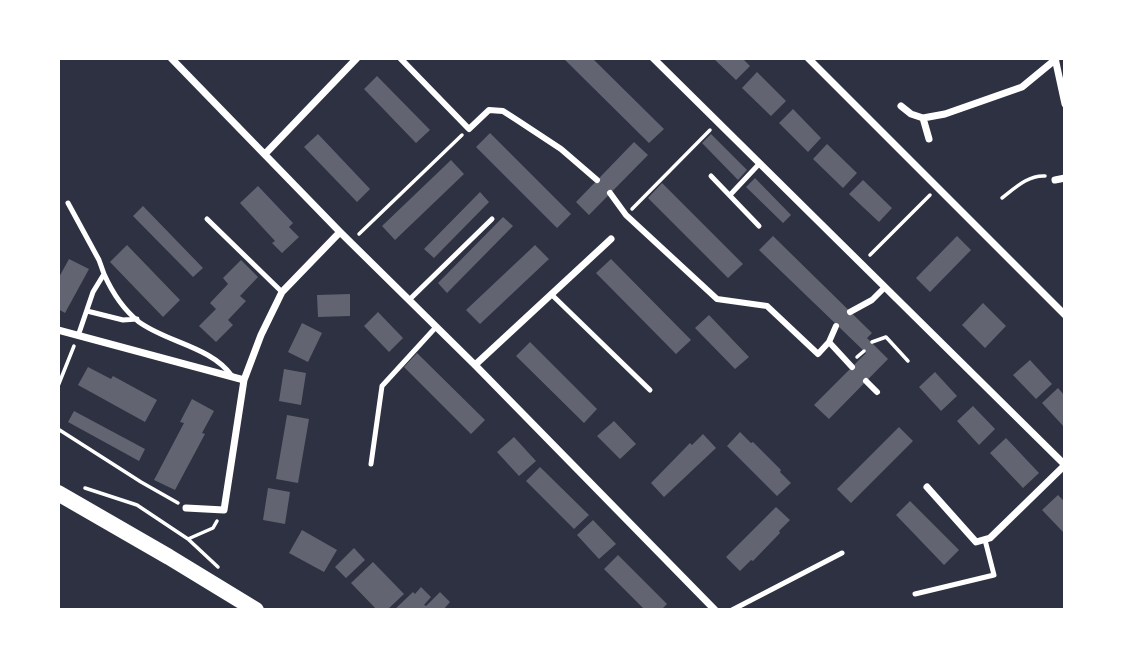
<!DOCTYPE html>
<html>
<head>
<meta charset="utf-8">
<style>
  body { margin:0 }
  #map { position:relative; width:1123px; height:668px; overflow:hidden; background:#2d3142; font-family:"Space Grotesk",sans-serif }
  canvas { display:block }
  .frame { position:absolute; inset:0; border:60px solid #fff; pointer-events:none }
</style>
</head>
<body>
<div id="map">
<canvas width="1123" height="668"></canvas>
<div class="frame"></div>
</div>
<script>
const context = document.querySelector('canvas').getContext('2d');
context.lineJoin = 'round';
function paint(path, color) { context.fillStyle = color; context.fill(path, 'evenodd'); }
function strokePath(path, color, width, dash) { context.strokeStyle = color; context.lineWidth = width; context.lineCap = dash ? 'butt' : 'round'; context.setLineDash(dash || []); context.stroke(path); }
const building = new Path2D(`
  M563,58H592L664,129L649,143Z
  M713,58H742L750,66L736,80Z
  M757,72L786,101L771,116L742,88Z
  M377,76L430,130L416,143L364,89Z
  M793,109L821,138L808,152L779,123Z
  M490,133L571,214L557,228L476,147Z
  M318,134L370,189L357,202L304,147Z
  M711,134L747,170L738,180L702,143Z
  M634,142L648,155L589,215L576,202Z
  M827,144L857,173L843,188L813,159Z
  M451,160L464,174L395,240L382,226Z
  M755,178L791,215L783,223L746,187Z
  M863,180L892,208L879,222L849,194Z
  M662,183L743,264L728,278L648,198Z
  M258,186L293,223L289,227L299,237L282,253L272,243L275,241L240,203Z
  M480,192L489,202L434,258L424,249Z
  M143,206L203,268L193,277L133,216Z
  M503,217L513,226L447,293L438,283Z
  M773,236L872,333L867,338L888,359L829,419L814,405L866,353L759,250Z
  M957,236L971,250L930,292L916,278Z
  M127,245L180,300L163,317L110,262Z
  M535,245L549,259L480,324L466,310Z
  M69,259L89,269L65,313L58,309V279Z
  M611,259L691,340L676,354L596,273Z
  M241,260L258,277L240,296L246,301L228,320L233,325L216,342L199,326L216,309L210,303L228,284L223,278Z
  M350,294V316L318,317L317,295Z
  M983,303L1006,326L985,348L962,325Z
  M378,312L403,338L389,352L364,326Z
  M709,315L749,357L735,369L695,328Z
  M302,323L322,333L308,362L288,352Z
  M530,342L597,409L584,423L516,356Z
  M417,353L485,420L471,434L404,367Z
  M1030,360L1052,384L1036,399L1013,375Z
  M88,367L111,379L113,376L157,400L145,422L78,385Z
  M284,369L306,373L301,405L279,401Z
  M935,372L957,396L941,411L919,387Z
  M1058,388L1065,396V428L1042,403Z
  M192,399L214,411L202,433L205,434L175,490L154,480L184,423L180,422Z
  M973,406L995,429L979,445L957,421Z
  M74,411L145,449L139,461L68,422Z
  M287,415L309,419L298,483L276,479Z
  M614,421L636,444L620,459L597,436Z
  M899,427L913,441L851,503L837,489Z
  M740,432L751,443L753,442L781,470L780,472L791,483L777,496L727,446Z
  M703,434L716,448L664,497L651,483L690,443L692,445Z
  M514,437L536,461L519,476L497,452Z
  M1006,438L1039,473L1023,488L990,453Z
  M540,467L589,515L574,529L526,481Z
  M268,488L290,492L285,524L263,520Z
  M1058,495L1065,502L1064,533L1042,510Z
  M910,501L959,550L944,565L896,515Z
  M776,507L790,520L779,531L780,533L753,561L751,560L740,571L726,557Z
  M593,520L616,544L599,559L577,535Z
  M302,530L337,550L324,572L289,553Z
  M354,548L365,560L346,578L335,567Z
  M618,555L667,604L661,610H645L604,569Z
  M373,562L404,594L387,610H377L351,583Z
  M421,587L431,597L424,605L426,606L440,592L450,602L443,610H394L413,592L415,594Z`);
const path = new Path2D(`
  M1002,198C1015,188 1028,175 1045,176
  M632,209L710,130
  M359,234L462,135
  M870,255L930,195
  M872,342L886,337L908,361
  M857,357L864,351
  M58,386L74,346
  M58,429L141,482L178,503
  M85,488L137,505L188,539L218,567
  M188,539L213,528L217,521`);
const service = new Path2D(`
  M711,176L759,226
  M730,195L760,163
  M68,203L99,260L104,274L93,292L78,336
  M207,219L282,292
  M104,274C112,292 124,310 139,322C168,343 210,346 232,376
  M551,294L650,390
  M409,300L492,219
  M87,311L123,320L137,319
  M371,464L382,386L436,327
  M915,594L994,575L985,540
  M732,610L842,553`);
const pedestrian = new Path2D(`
  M400,58L469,129L489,110L503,111L517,120L561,149L597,180
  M610,193L626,215L717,299L767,306L818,354L829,342L836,326
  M850,312L872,300L884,288
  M829,342L852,367
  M866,381L877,392`);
const minor = new Path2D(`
  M171,58L340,232L475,365L715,610
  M653,58L1065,465
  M808,58L1065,315
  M1055,58L1065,104
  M901,106L911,114L923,118L945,114L1022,87L1056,59
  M923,118L929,139
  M265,154L357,58
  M1055,180L1065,178
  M58,330L244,380
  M475,365L611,239
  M927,487L976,542L990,538L1065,465
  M186,508L224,510L244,380L261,335L282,292L340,232`);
const primary = new Path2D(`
  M58,493L169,557L256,610`);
paint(building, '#626471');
strokePath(path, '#fff', 3.5);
strokePath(service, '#fff', 5);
strokePath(pedestrian, '#fff', 6);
strokePath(minor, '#fff', 7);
strokePath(primary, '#fff', 16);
</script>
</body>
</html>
